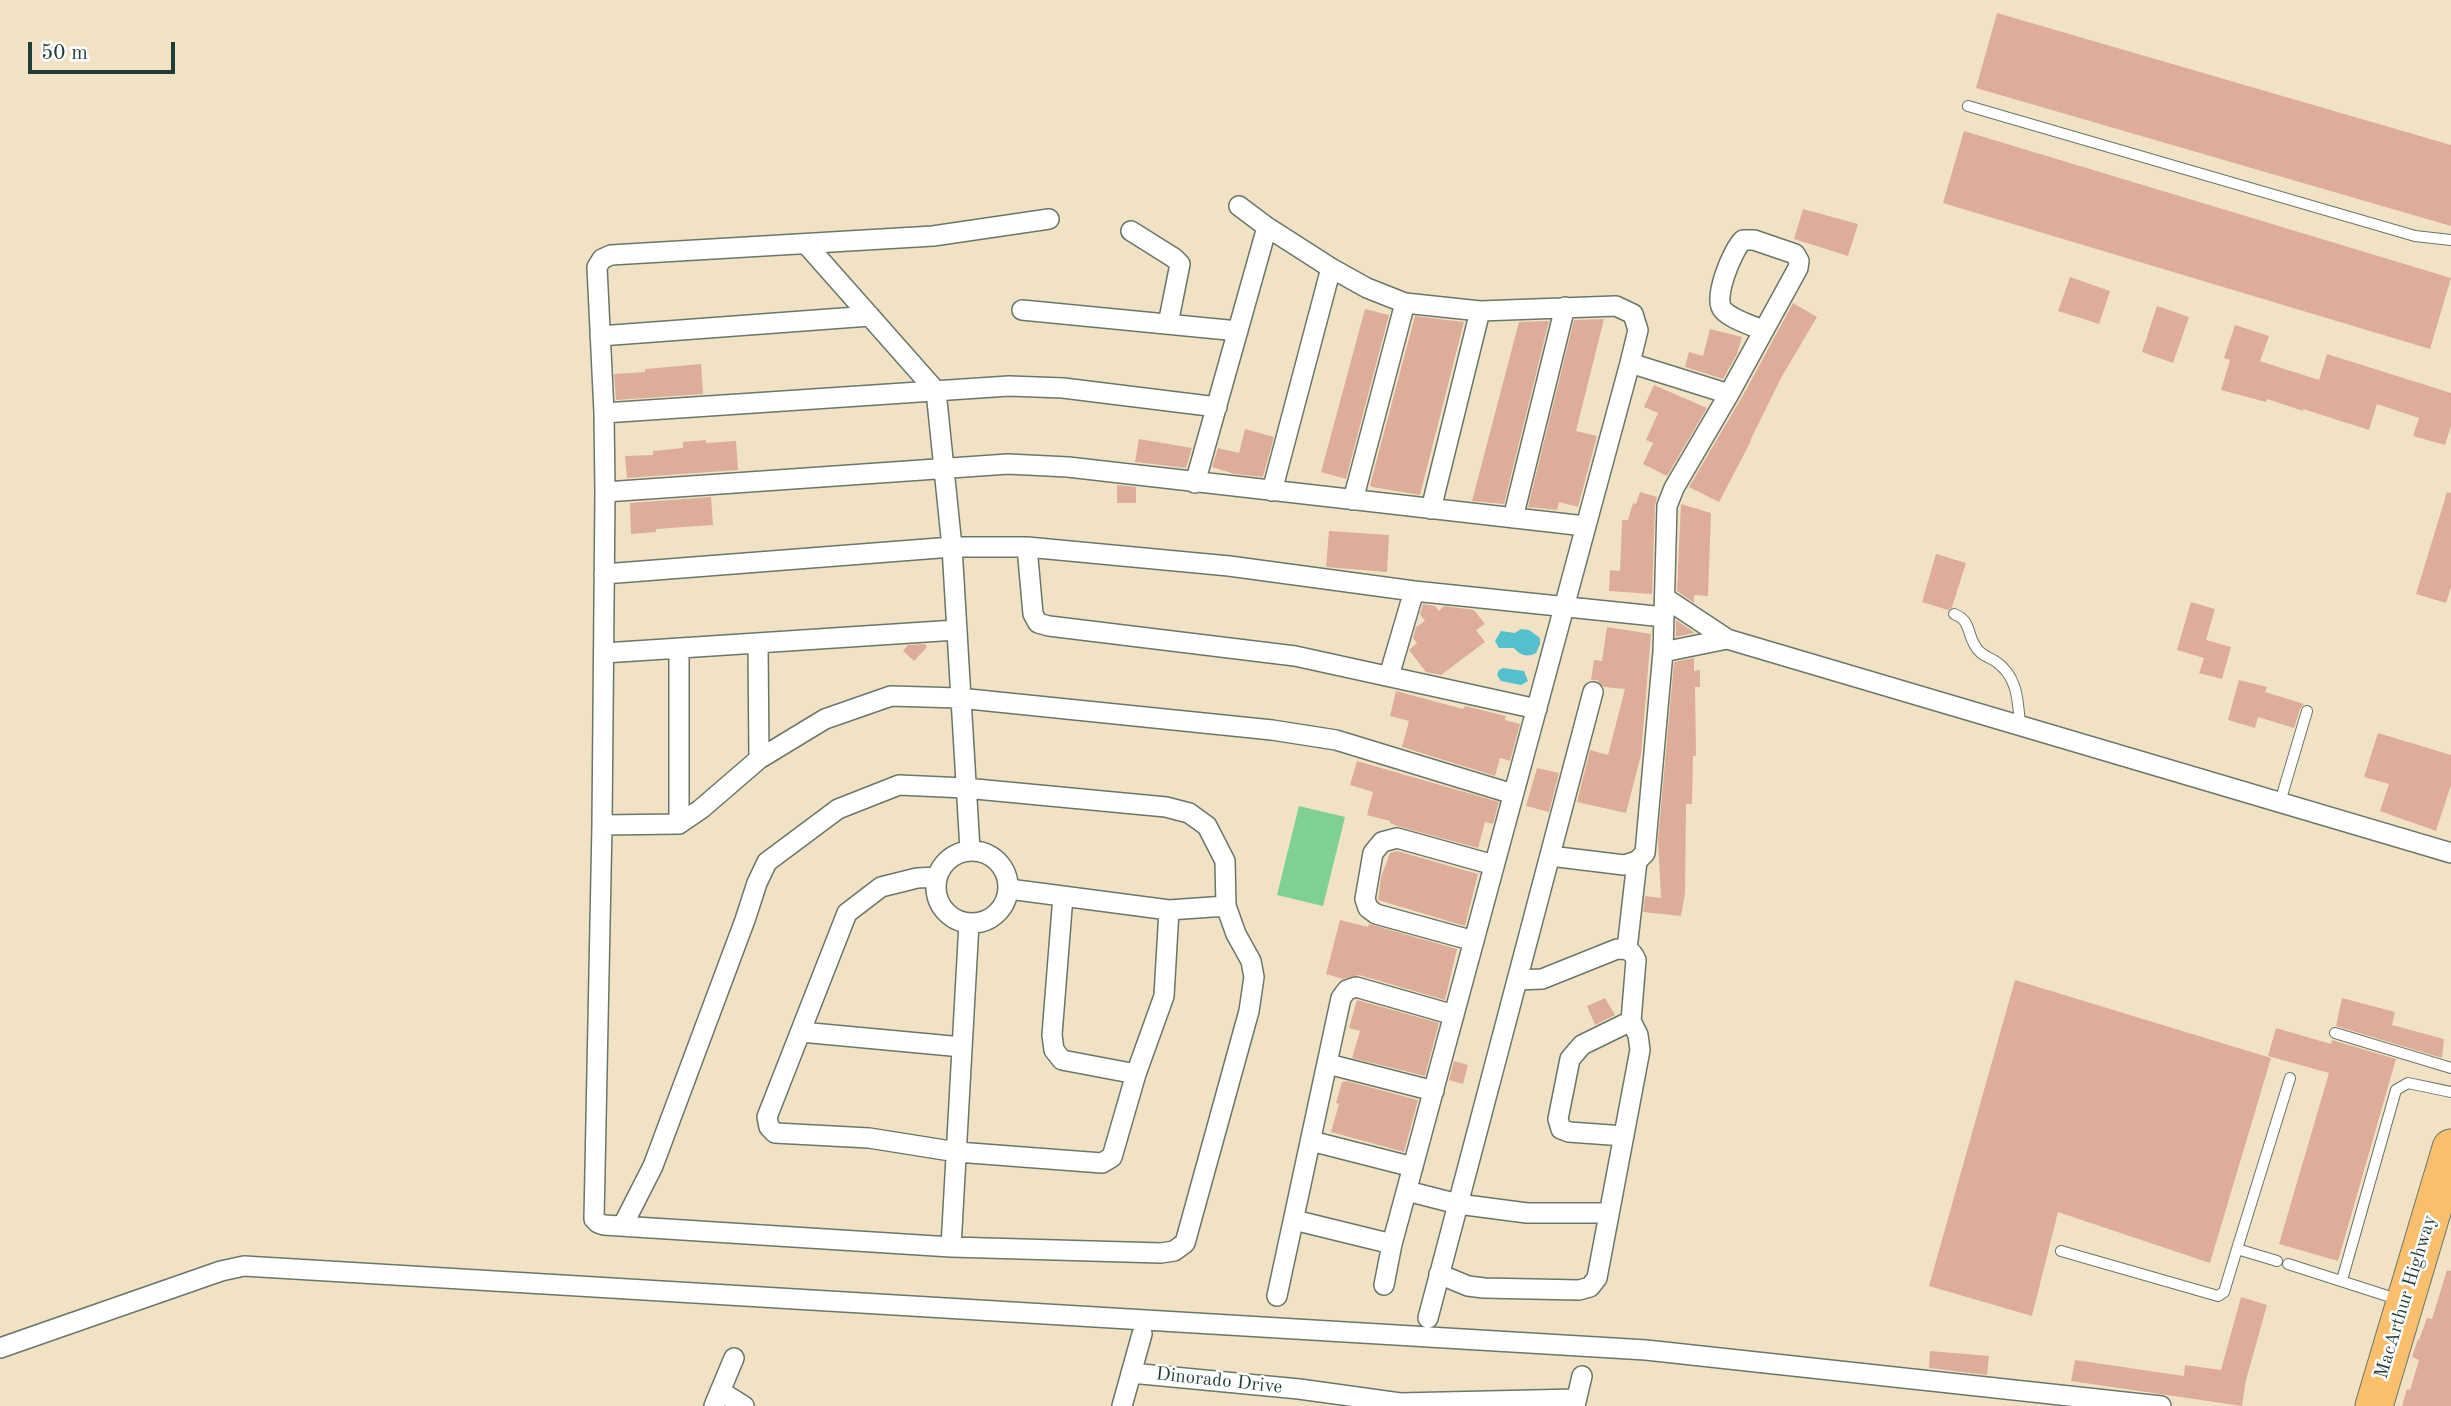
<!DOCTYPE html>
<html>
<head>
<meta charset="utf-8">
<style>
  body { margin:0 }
  #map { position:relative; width:2451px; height:1406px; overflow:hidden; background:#f1e2c6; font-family:"Old Standard TT",serif }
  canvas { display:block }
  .scale { position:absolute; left:28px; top:42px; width:147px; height:32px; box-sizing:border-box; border:4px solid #1f3d34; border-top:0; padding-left:9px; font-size:21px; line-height:24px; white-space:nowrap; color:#1f3d34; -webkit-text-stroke:5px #fff; paint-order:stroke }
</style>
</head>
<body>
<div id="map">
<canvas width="2451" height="1406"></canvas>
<div class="scale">50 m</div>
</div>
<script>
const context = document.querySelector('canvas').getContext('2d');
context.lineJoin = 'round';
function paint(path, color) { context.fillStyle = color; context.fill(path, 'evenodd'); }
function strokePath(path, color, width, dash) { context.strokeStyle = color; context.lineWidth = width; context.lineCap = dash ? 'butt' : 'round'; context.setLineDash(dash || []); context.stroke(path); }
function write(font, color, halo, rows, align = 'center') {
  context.font = font + ' "Old Standard TT",serif'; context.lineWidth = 5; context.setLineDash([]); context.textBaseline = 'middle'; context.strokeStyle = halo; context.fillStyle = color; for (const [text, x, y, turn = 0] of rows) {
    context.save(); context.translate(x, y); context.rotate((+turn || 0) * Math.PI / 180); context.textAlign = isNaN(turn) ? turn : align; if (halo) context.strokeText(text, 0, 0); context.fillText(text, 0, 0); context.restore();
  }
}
const green = new Path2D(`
  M1299,806L1345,817L1323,906L1277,895Z`);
const water = new Path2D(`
  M1521,629L1529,630L1540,638V644L1536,653C1527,658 1520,655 1514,648H1499L1495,641L1501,631L1515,633Z
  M1503,668L1524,671L1528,681L1521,685L1501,681L1497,675L1499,670Z`);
const building = new Path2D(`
  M1997,13L2451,145V226L1976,88Z
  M1964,131L2451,278L2430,349L1943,203Z
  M1803,209L1858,224L1848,256L1794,239Z
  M2070,277L2110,291L2099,324L2058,311Z
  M1793,303L1817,317L1781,378L1750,441H1751L1719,502L1689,487L1746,390Z
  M2157,306L2189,317L2173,363L2142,352Z
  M1365,309L1389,315L1346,479L1321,472Z
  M1415,316L1464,322L1420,495L1372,487L1370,485Z
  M1604,319L1576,431L1597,436L1578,507L1559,502L1557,510L1528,507L1574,320Z
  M1549,321L1504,504L1472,501L1519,322Z
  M2235,325L2269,336L2260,361L2319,380L2327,354L2451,393V426L2445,445L2413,436L2419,418L2377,404L2369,430L2303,409V411L2267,399L2266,402L2221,390L2230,360L2224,358Z
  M1710,329L1742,337L1737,354L1723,379L1685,367L1689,352L1703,356Z
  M701,364L703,394L616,400L614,374L645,372V369Z
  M1654,385L1707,408L1667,476L1643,464L1653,443L1646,440L1658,413L1644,407Z
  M1245,429L1274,437L1263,477L1235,474L1212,467L1218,448L1239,453Z
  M1139,439L1192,448L1186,468L1135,462Z
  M706,440V443L736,441L738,470L627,478L625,456L653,455V451L683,448V442Z
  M1117,485L1136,487V503H1117Z
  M1640,492L1657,497L1655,506L1652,594L1609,591L1610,570L1620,571L1622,520H1628L1633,503L1636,504Z
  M2447,492L2451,493V587L2446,603L2416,594Z
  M711,497L713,525L656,529V532L631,534L630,503Z
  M1681,504L1711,513L1708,596L1694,595V603L1677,591Z
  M1329,531L1389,535L1387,572L1326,567Z
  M1936,554L1966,563L1952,607L1948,610L1922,602Z
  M2191,602L2215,609L2206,640L2231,647L2222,679L2199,673L2204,658L2177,650Z
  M1423,604L1435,606L1439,611L1444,606L1474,610L1485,624L1476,630L1485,642L1441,675L1426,672L1409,650L1417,643L1413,638L1416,627L1425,621L1420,614Z
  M1676,620L1694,632V633L1676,637Z
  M1607,627L1651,634L1641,755L1626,813L1577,802L1590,750L1608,755L1625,689L1604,687L1597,680H1591L1594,660L1602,661Z
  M925,644L927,647L914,661L903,651L908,645Z
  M1694,658V671L1700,670V687H1695L1696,756H1693L1692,804H1686L1685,893L1681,916L1643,912L1645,896L1661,898L1658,840L1674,662Z
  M2239,680L2267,687L2265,692L2304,704L2300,709L2294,728L2258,717L2255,728L2228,720Z
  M1396,691L1463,709L1465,706L1506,716L1505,720L1520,724L1510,761L1500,758L1495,776L1402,747L1409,721L1390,716Z
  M2378,733L2451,755V785L2436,831L2380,811L2389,784L2364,777Z
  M1357,761L1499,802L1493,824L1485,822L1478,848L1397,826L1390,823V821L1367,815L1373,792L1350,785Z
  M1537,768L1559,773L1549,812L1526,806Z
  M1397,851L1478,874L1465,926L1378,900L1381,877L1390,853Z
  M1340,920L1368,927L1369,924L1457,949L1445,1000L1359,975L1343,979L1326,974Z
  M2015,980L2271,1058L2210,1263L2058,1212L2032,1316L1929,1286Z
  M1605,998L1615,1015L1595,1025L1587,1006Z
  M2342,998L2395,1012L2392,1025L2444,1039L2442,1058L2336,1026Z
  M1357,1000L1439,1023L1425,1076L1352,1058L1360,1031L1349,1028Z
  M2276,1028L2331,1044L2332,1040L2396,1059L2338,1261L2279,1244L2329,1073L2268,1056Z
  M1454,1061L1468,1065L1463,1084L1449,1080Z
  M1346,1081L1418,1100L1404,1152L1331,1132L1339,1104L1336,1103L1342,1082Z
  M2447,1270L2451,1271V1406H2402L2407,1389L2410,1390L2419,1360L2412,1357L2418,1339L2419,1340L2427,1318L2432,1319Z
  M2241,1297L2267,1305L2246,1380L2242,1406L2071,1381L2075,1360L2184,1376L2185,1365L2221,1370Z
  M1930,1351L1989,1356L1987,1375L1929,1368Z`);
const lane = new Path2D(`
  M1968,106L2415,236L2451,240
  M1954,614C1970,620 1967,631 1974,644C1979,654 1986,656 1995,661C2018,676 2018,701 2020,726
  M2280,802L2307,711
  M2335,1033L2451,1068
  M2061,1251L2218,1296L2224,1292L2237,1249
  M2277,1261L2237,1249L2290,1078
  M2288,1264L2400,1300
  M2342,1280L2396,1090L2408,1083L2451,1092`);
const street = new Path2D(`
  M1239,206L1267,227
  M1131,231L1174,258L1180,264L1168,324
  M806,244L936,391L952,547L970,850
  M1022,310L1238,331
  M600,336L870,316
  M1630,363L1729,394
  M604,413L1009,386L1063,388L1217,407
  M1195,483L1267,227L1331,268L1367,288L1405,303L1480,311L1616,306L1633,314L1638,330L1630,363L1392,1244L1384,1285
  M1272,491L1331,268
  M605,492L1008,464L1068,467L1585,526
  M1353,500L1405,303
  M1431,509L1480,311
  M1513,518L1565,307
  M1027,547L1033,614L1038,623L1049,626L1295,656L1537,709
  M604,574L952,547H1027L1229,566L1414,591L1664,617
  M1665,598L1727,639L2451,853
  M758,643L759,759
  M679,648V824
  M1663,652L1727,639
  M604,653L956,630
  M1389,676L1414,591
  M602,825L679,824L701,809L759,759L825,719L891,696L959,698L1272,730L1336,740L1513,794
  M936 887a36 36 0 1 1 72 0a36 36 0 1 1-72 0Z
  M1550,856L1624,865L1637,861L1645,853L1663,652L1667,506L1674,488L1729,394L1798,268L1799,261L1795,254L1754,240H1743C1733,249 1712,299 1723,310C1731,319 1751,325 1762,330
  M937,877L917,878L881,887L847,913L767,1117L769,1127L775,1133L869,1138L957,1152L1102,1163L1112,1157L1136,1074L1164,996L1169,910
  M1009,889L1169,910L1226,906
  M1063,896L1052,1035L1054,1050L1062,1060L1136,1074
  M1474,941L1376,914L1368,908L1365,899L1373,853L1382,842L1397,838L1494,865
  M1627,949L1637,861
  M801,1032L962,1047
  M1328,1064L1434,1091
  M1624,1136L1569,1132L1561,1129L1558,1119L1570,1059L1582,1045L1631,1021
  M1311,1141L1413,1167
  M1407,1191L1458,1204L1527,1213H1608
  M1294,1220L1392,1244
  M623,1225L653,1166L745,920L757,883L767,862L838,809L899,785L965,788L1166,807L1189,813L1207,826L1225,861L1226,906L1236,934L1251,961L1254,977L1249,1011L1185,1243L1174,1251L1161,1253L951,1247L604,1225L598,1223L594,1219L602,825L605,492L604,413L597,267L602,259L611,255L933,236L1049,219
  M951,1247L969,923
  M1439,1274L1468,1286L1484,1288L1579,1290L1590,1287L1597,1278L1640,1050L1638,1035L1631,1021L1636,960C1632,950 1627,949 1617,949L1542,979L1517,980
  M1277,1296L1341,998L1347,990L1356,987L1454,1015
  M1428,1318L1593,692
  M0,1348L221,1271L244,1266L1646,1350L2161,1406
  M1131,1373L1299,1389L1400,1403L1576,1399
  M720,1391L744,1406
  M714,1406L734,1358
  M1122,1406L1142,1334
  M1575,1406L1582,1376`);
const highway = new Path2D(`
  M2374,1406L2451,1148`);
const streetNames = [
  ["MacArthur Highway",2406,1297,-73],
  ["Dinorado Drive",1219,1381,6]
];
paint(green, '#7fd192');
paint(water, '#54c0cd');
paint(building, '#dead99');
strokePath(lane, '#687767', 12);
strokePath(street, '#687767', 22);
strokePath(highway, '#687767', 39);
strokePath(lane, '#fff', 10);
strokePath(street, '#fff', 19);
strokePath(highway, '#f9bf6d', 37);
write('19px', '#1f3d34', '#fff', streetNames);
</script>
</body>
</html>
